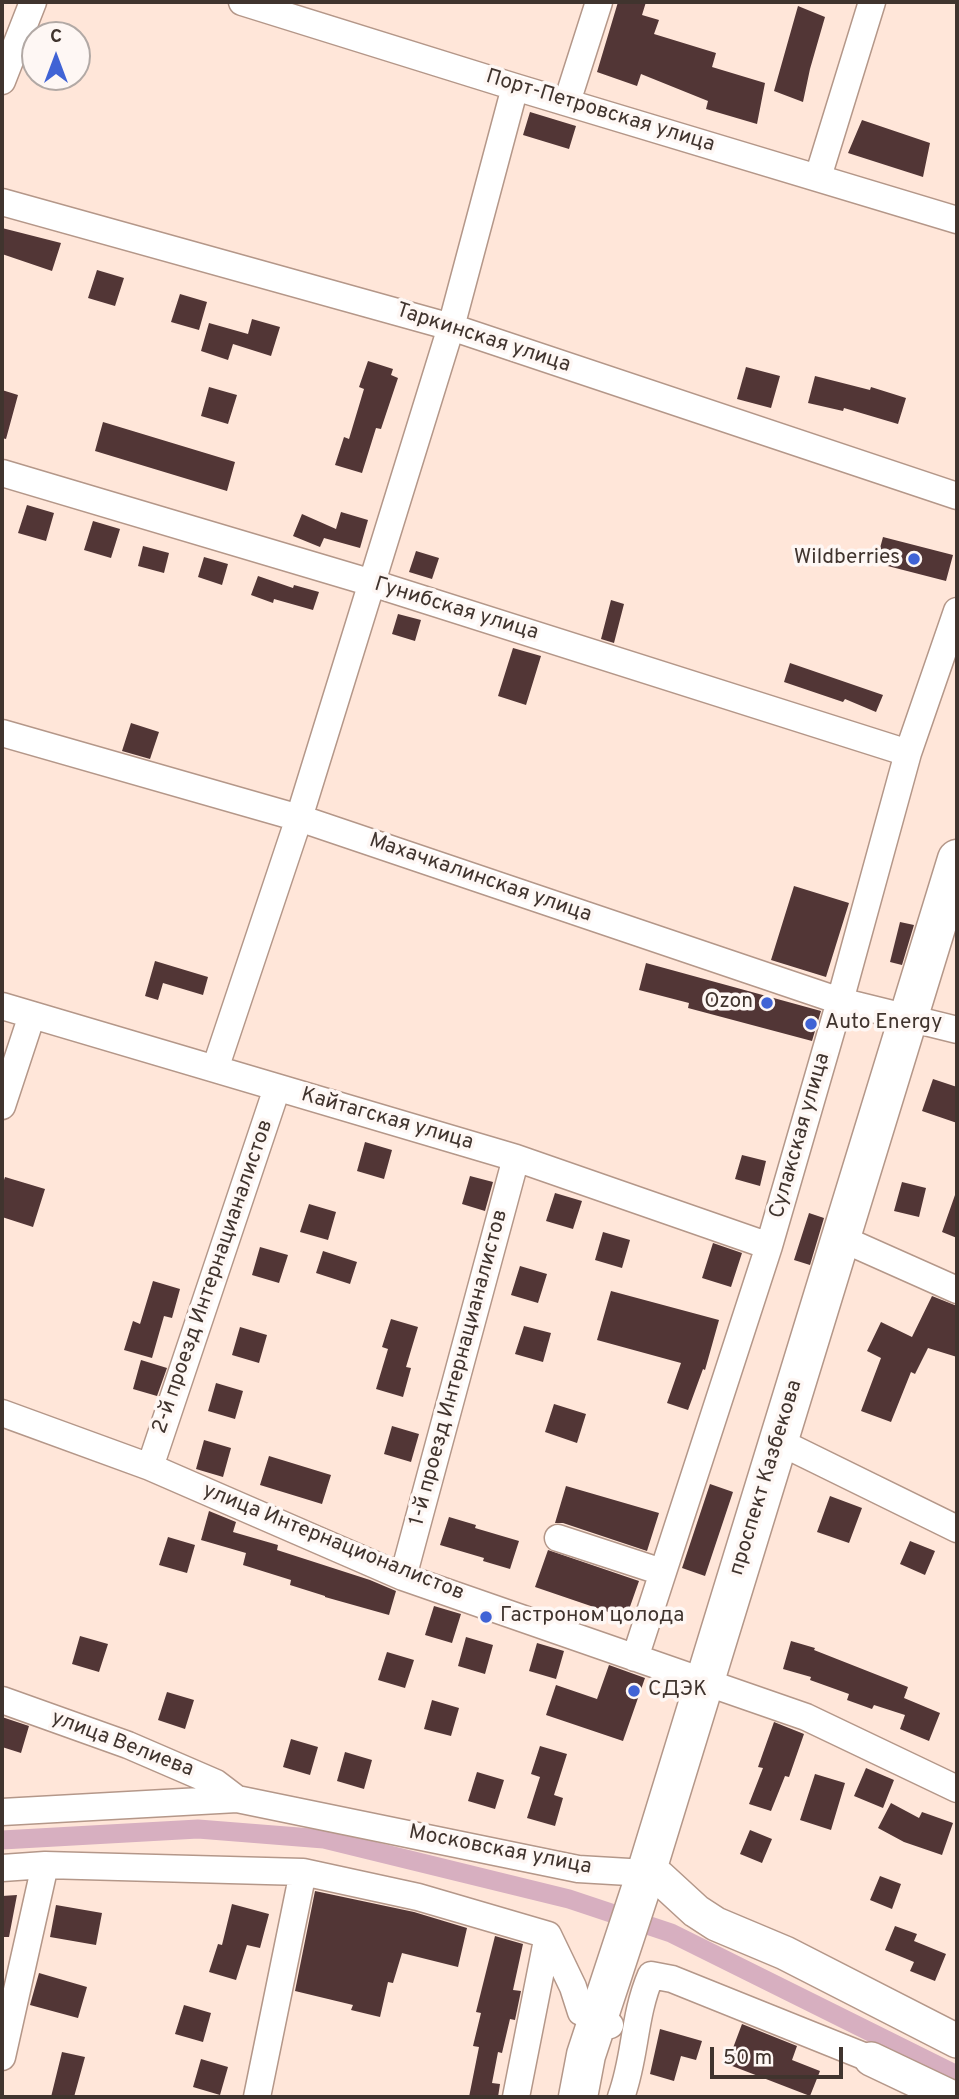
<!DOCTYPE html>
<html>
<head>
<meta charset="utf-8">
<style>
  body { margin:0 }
  #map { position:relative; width:959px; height:2099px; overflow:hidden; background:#ffe6d9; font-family:Overpass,sans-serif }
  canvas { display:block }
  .frame { position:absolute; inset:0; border:4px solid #40342e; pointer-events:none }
  .north { position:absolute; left:21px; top:21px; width:70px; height:70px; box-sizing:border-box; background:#fef7f4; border:2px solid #b2a9a5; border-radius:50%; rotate:0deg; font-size:19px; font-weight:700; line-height:28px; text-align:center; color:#40342e }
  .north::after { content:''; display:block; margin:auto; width:24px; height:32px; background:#4063d5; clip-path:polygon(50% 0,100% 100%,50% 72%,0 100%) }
  .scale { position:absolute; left:710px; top:2047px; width:133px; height:32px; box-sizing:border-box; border:4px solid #40342e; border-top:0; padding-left:9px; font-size:21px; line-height:24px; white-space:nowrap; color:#40342e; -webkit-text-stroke:5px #fef7f4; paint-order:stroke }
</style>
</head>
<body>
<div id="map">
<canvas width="959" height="2099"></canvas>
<div class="frame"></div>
<div class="north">С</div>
<div class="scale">50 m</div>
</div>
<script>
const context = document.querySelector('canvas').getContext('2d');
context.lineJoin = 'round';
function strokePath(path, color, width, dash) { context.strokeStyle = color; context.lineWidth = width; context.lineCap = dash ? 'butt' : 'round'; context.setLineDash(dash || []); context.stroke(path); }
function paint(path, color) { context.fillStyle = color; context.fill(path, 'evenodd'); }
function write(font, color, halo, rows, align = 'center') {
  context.font = font + ' Overpass,sans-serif'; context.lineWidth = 7; context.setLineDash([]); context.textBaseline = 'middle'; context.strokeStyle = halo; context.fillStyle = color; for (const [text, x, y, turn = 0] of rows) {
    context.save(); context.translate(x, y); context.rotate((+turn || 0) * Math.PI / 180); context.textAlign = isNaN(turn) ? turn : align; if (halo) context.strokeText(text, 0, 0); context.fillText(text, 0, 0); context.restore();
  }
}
const canal = new Path2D(`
  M2,1840L198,1829L324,1839L569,1899L671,1933L957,2075`);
const building = new Path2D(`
  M618,2H646L642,15L659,20L654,34L716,53L712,67L765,83L757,124L706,109L708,101L641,74L637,86L597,72Z
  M798,6L825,17L810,69L803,102L774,91Z
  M530,112L576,126L569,149L523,135Z
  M862,120L930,143L923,177L848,153Z
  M2,228L61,243L52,271L2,254Z
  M97,270L124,278L115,306L88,298Z
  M180,294L207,302L199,330L171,322Z
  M252,319L280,327L271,356L233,344L228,360L201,351L209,323L248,334Z
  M368,361L393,369L391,375L398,378L381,429L376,428L362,473L335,465L344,437L349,439L364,389L359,387Z
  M746,367L780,376L771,408L737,399Z
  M815,376L870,390L871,387L906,398L898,424L844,408L843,411L808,403Z
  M209,387L237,395L228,424L201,416Z
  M2,390L18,395L6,439L2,438Z
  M103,422L235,462L227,491L95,451Z
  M27,505L54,513L46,541L18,533Z
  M341,512L368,520L360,548L324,538L320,547L293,536L302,514L336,529Z
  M93,521L120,529L111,558L84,550Z
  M883,537L953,555L946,581L876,563Z
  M143,546L169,553L164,573L138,566Z
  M416,551L439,558L432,579L409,572Z
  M204,557L228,564L222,585L198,577Z
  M258,576L293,588L294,585L319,592L313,610L274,599L273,603L251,595Z
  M611,600L624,604L614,643L601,639Z
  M398,614L421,620L415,641L392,634Z
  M513,648L541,656L526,705L498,696Z
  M790,663L883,695L876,712L845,699L843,702L784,682Z
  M131,723L159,732L150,759L122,751Z
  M794,886L849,903L826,977L771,960Z
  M900,922L914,925L902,965L890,962Z
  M155,961L208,977L203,995L163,983L158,1000L145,996Z
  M646,963L821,1011L812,1041L688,1008L689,1003L639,990Z
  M933,1079L957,1087V1123L922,1111Z
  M365,1142L392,1150L384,1179L357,1171Z
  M742,1155L766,1161L760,1186L735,1179Z
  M470,1176L493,1182L485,1211L462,1204Z
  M5,1177L45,1189L33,1227L2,1217V1186Z
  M902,1182L926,1188L919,1217L894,1211Z
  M555,1193L582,1201L573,1229L546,1221Z
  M955,1195H957V1238L942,1232Z
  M309,1204L336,1212L328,1240L300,1232Z
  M809,1213L824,1218L810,1265L794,1260Z
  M603,1232L630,1240L622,1268L595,1260Z
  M713,1243L742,1253L731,1287L702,1278Z
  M260,1247L288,1255L279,1283L252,1275Z
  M323,1251L357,1262L350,1284L316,1273Z
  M520,1266L547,1274L538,1303L511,1295Z
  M153,1281L180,1289L172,1318L164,1316L152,1358L124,1350L133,1321L140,1324Z
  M611,1291L719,1320L705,1370L703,1369L688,1410L667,1403L681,1363L597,1340Z
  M932,1296L957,1306V1357L928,1348L915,1374L911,1372L891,1422L861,1411L881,1358L867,1351L881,1322L912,1337Z
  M391,1319L418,1327L406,1367L411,1368L403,1397L376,1389L388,1349L382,1347Z
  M524,1326L551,1333L543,1362L515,1354Z
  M240,1327L267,1335L259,1363L232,1355Z
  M141,1360L167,1368L157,1396L133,1389Z
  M216,1383L243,1391L235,1419L208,1411Z
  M554,1404L586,1414L577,1443L545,1432Z
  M392,1426L419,1434L411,1462L384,1454Z
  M204,1440L231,1448L223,1477L196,1469Z
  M269,1456L331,1475L322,1504L260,1485Z
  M710,1484L733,1492L705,1576L682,1568Z
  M566,1486L659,1513L647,1551L563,1523H555Z
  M830,1496L862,1508L849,1543L817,1532Z
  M209,1511L236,1522L233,1532L278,1545L277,1550L370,1580L396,1591L389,1615L325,1597V1596L290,1585L291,1580L243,1565L246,1553L201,1540Z
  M449,1517L476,1525L475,1528L519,1541L510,1569L483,1561L484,1558L440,1545Z
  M168,1537L195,1545L187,1573L159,1565Z
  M910,1541L935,1551L925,1575L900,1564Z
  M548,1550L639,1581L626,1618L535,1587Z
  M434,1606L461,1614L452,1643L425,1635Z
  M80,1636L108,1644L99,1672L72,1664Z
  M466,1637L493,1645L485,1674L458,1666Z
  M791,1641L815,1648L814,1650L908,1687L904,1698L940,1713L929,1741L900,1729L905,1715L874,1705L872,1709L847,1700L849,1694L810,1680L811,1677L783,1669Z
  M537,1643L564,1651L556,1679L529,1671Z
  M387,1652L414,1660L405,1688L378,1680Z
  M609,1665L645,1678L623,1741L546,1715L556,1685L597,1699Z
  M167,1692L194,1700L185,1729L158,1720Z
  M432,1700L459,1708L451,1736L424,1729Z
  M2,1717L29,1726L21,1753L2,1747Z
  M774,1722L804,1734L789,1777L785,1776L771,1811L749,1804L763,1768L758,1767Z
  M291,1739L318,1747L310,1775L283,1767Z
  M540,1746L567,1754L554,1795L563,1798L555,1826L527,1818L540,1777L531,1774Z
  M345,1752L372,1760L364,1789L337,1781Z
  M866,1768L894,1780L883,1808L854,1796Z
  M477,1772L504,1780L495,1809L468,1801Z
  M815,1774L845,1783L831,1830L800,1820Z
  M891,1803L919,1818L922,1812L953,1823L942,1855L904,1842L878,1828Z
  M750,1830L772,1839L762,1863L740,1854Z
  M880,1876L901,1884L892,1909L870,1900Z
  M315,1891L414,1912L467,1928L458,1967L402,1953L393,1983L388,1982L380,2017L351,2010L353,2005L295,1991Z
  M17,1895L9,1937H2V1896Z
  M232,1904L269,1914L260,1948L247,1945L236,1980L209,1972L218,1944L222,1945Z
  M56,1905L102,1913L96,1945L50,1937Z
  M895,1926L917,1934L914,1941L946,1954L935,1981L910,1971L914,1962L885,1950Z
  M495,1936L523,1944L513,1990L521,1991L515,2020L510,2019L502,2053L498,2052L492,2083L500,2084L498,2097H469L479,2047L473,2046L481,2013L476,2012Z
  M39,1973L87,1987L78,2018L30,2005Z
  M184,2005L211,2013L203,2042L175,2034Z
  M742,2024L797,2046L792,2060L820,2071L810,2096L727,2064Z
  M660,2029L702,2041L696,2060L681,2056L674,2081L650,2074Z
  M62,2052L85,2057L74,2097H51Z
  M201,2059L228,2067L220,2095L193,2087Z`);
const minor = new Path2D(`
  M242,2L515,87L957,220
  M2,81L33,2
  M567,102L599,2
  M818,177L872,2
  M2,202L451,327L957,496
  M2,473L372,583L908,753
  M2,733L299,818L840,1001L957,1030
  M2,1006L516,1158L769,1246
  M215,1069L299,818L451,327L515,87
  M2,1106L32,1015
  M856,1245L957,1290
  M2,1413L150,1467L403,1577L806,1717L957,1789
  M794,1449L957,1529
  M150,1467L277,1088
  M558,1538L662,1572
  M403,1577L516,1158
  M635,1658L769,1246L840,1001L908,753L957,611
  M2,1700L128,1745L216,1783L237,1799
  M2,1812L237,1799L578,1869L646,1873L659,1877
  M2,1868L45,1865L303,1872L418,1897L548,1935L573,1987L581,2012L610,2025
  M2,2057L45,1865
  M257,2097L303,1872
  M516,2097L548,1935
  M621,2097C636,2057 633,2017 651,1975L672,1979L871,2059`);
const major = new Path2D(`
  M659,1877L696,1911L716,1924L785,1953L957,2041
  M871,2059L951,2097`);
const highway = new Path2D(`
  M578,2097L586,2055L646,1873L957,859`);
const markers = [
  [914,559,7,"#4063d5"],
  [767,1003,7,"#4063d5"],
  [811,1024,7,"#4063d5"],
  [486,1617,7,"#4063d5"],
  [634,1691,7,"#4063d5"]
];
const streetNames = [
  ["Порт-Петровская улица",600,112,17],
  ["Таркинская улица",483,339,18],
  ["Гунибская улица",456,610,17],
  ["Махачкалинская улица",480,879,19],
  ["Кайтагская улица",387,1120,16],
  ["Сулакская улица",801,1136,-74],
  ["2-й проезд Интернацианалистов",214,1277,-71],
  ["1-й проезд Интернацианалистов",460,1368,-75],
  ["проспект Казбекова",767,1478,-73],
  ["улица Интернационалистов",333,1543,22],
  ["улица Велиева",122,1745,21],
  ["Московская улица",500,1851,11]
];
const poiNames = [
  ["Wildberries",900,559,"right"],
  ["Ozon",753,1003,"right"],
  ["Auto Energy",825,1024],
  ["Гастроном цолода",500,1617],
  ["СДЭК",648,1691]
];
strokePath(canal, '#d7afc0', 19);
paint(building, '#523636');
strokePath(minor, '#b49789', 29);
strokePath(major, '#b49789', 36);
strokePath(highway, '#b49789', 41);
strokePath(minor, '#fff', 26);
strokePath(major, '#fff', 33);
strokePath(highway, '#fff', 38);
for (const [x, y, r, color] of markers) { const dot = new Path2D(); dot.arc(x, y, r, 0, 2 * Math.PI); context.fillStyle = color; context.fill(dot); strokePath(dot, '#fef7f4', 2.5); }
write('21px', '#40342e', '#fef7f4', streetNames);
write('21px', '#40342e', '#fef7f4', poiNames, 'left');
</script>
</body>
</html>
